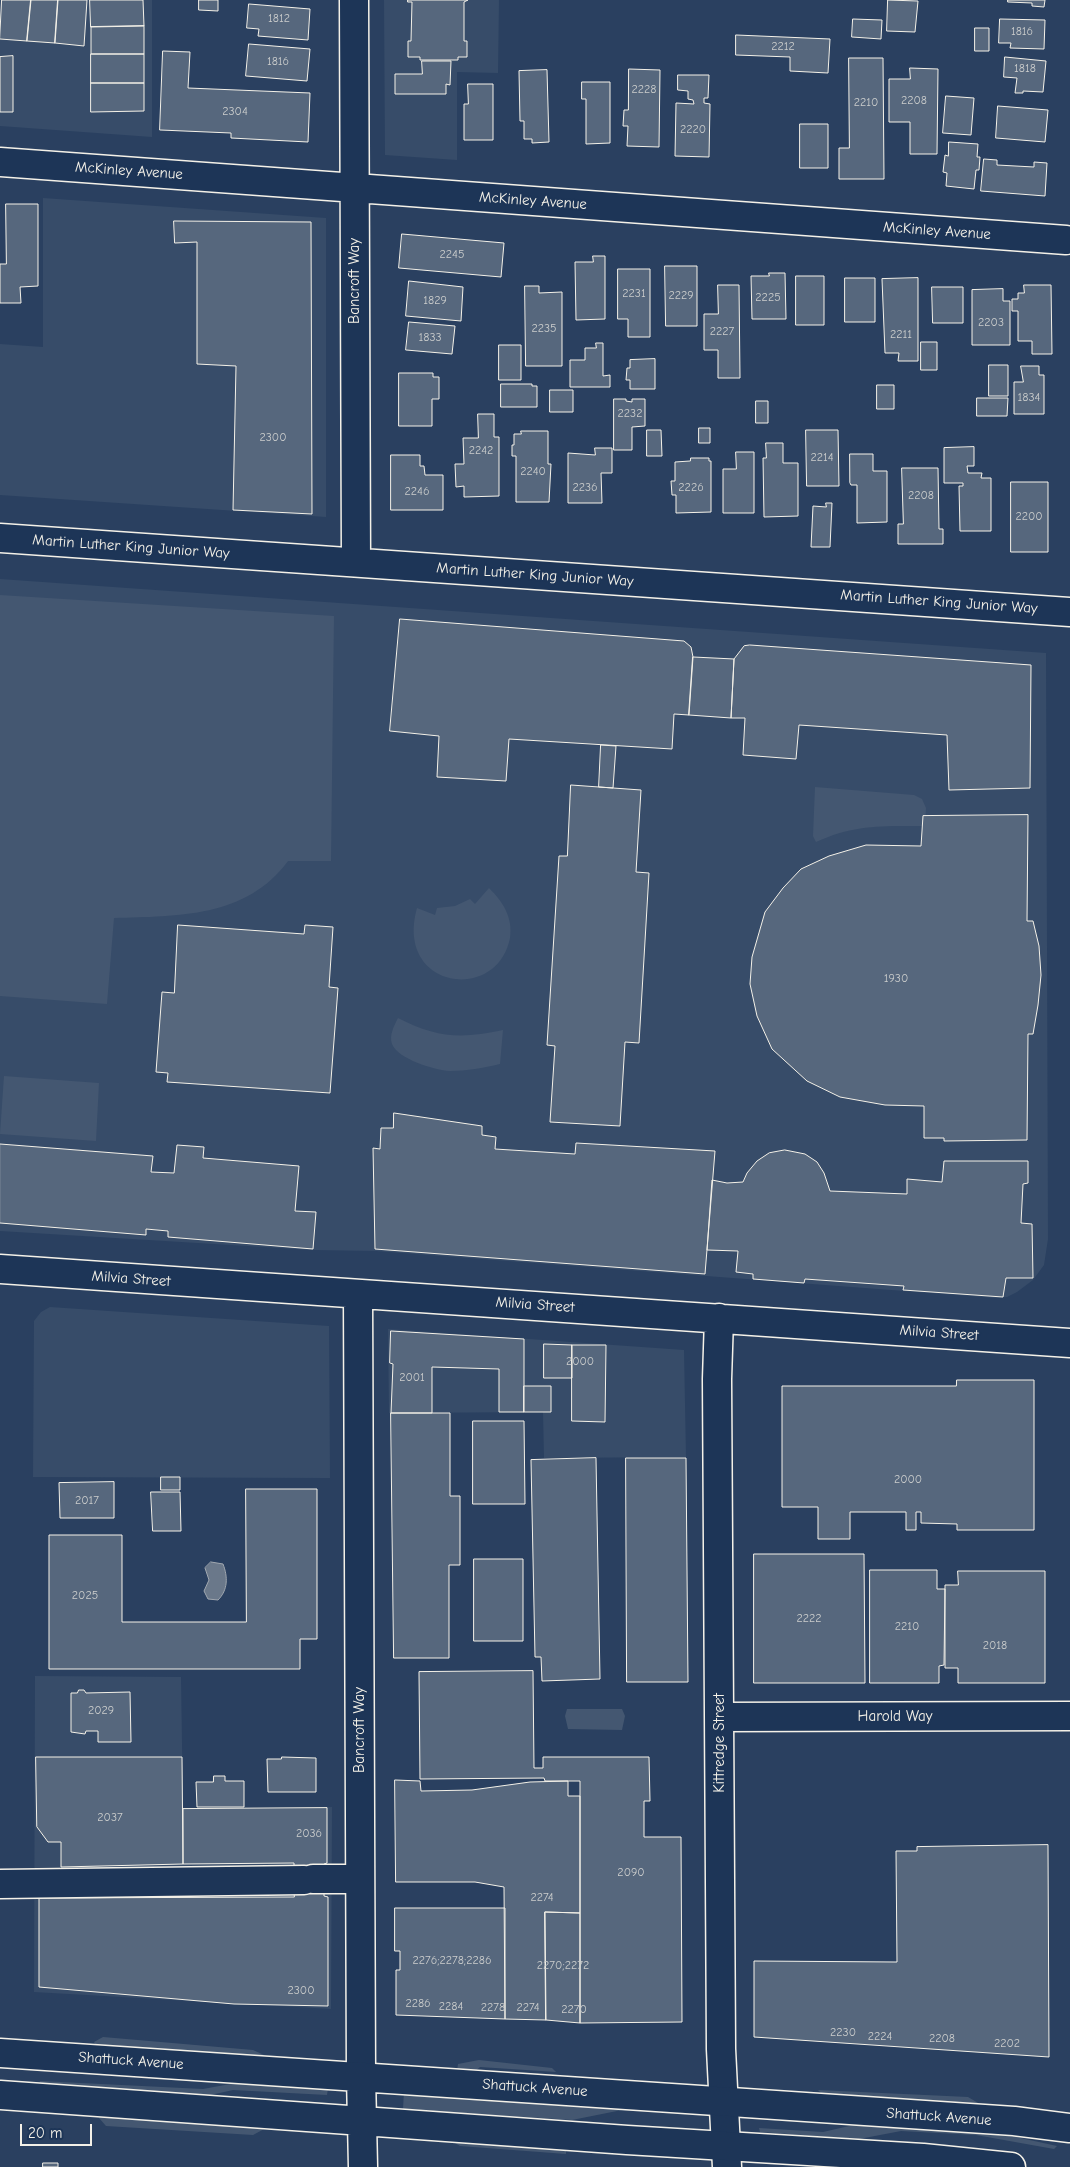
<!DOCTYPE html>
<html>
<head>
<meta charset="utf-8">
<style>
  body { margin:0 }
  #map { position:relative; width:1070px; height:2167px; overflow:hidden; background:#2a4060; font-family:"Comic Neue",sans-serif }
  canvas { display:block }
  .scale { position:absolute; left:20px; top:2124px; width:72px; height:22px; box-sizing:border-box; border:2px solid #f4f1e8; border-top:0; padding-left:6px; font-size:15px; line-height:18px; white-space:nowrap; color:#f4f1e8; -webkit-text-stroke:4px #1d3557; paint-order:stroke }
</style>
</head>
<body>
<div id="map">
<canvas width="1070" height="2167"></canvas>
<div class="scale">20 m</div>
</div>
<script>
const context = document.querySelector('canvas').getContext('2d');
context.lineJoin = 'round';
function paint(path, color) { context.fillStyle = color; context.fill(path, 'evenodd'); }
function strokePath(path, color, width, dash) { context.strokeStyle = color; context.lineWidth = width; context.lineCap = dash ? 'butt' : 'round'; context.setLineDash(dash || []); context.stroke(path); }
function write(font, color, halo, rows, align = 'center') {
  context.font = font + ' "Comic Neue",sans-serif'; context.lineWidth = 4; context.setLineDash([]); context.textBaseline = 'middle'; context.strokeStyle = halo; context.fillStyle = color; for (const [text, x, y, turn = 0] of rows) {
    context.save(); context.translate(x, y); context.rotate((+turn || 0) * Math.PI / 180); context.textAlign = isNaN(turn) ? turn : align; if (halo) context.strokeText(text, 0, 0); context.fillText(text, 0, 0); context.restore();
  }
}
const built = new Path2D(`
  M0,0H152V137L0,126Z
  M384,0H499L498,73L457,72V160L385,155Z
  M43,198L326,218V517L0,495V344L43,347Z
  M0,579L1046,653L1048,1239L1044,1265L1033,1280L1017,1292L1007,1297L997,1298L376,1251L313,1250L0,1231Z
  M50,1307L329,1326L330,1478L33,1477L34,1321L41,1312Z
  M388,1329L684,1350L686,1457L544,1458L543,1412L389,1413Z
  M35,1676L181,1677L183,1809L332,1807L331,2009L34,1992Z`);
const green = new Path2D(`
  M0,595L334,616L331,861H288C246,918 178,916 114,918L107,1004L0,996Z
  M815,787L914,795L922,799L926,808L925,826C884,826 855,824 816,842L813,836Z
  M489,888C503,902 513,917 510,938C497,1004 394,989 417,908L435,915L437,908L455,906L470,899L475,904Z
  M398,1018C437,1038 461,1039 503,1030L500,1064C483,1068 467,1071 450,1071C434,1070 398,1059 392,1044C389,1035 394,1026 398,1018Z
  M4,1076L99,1083L96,1141L0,1134Z
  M567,1709H622L625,1716L622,1730L568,1729L565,1716Z
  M103,2037L253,2050L264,2055L262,2060L252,2055L96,2046L94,2042Z
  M479,2060L552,2068L556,2072L480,2067L470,2076L457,2071L458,2064Z
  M40,2081L203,2089L241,2082L328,2088L327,2095L233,2090L206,2096L39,2085Z
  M818,2090L968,2097L985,2107L825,2097Z
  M404,2091L689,2112V2114L622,2110L572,2120L403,2109Z
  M102,2115L249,2127L258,2122L266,2128L253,2135L106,2126L99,2118Z
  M858,2124L976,2131L1016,2137L1057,2146L1054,2149L976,2135L901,2131L859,2139L760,2132L759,2128L823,2132Z
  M450,2140L566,2149V2154L460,2146Z`);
const water = new Path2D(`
  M211,1562L223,1564C228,1577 228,1590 218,1600L208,1599L204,1591L209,1580L205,1568Z`);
const building = new Path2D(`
  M2,0H31L27,41L0,39Z
  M31,0H58L55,43L27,41Z
  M58,0H87L84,46L55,43Z
  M90,0H143L144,26L91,27Z
  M199,0H218V11L199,10Z
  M408,0H468L464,2V41H467V57H458V60H420V57H408V41H411L412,2H408Z
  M888,0L918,1L915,32L887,31Z
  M1008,0H1045L1044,7L1032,6V3L1008,2Z
  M249,4L310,9L308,40L258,36L259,29L247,28Z
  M853,19L882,20L881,39L852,37Z
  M1000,19L1045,20L1044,49L1010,48L1011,43H999Z
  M144,26V54H91V27Z
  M975,28H989V51H975Z
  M736,35L830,39L828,73L790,71V57L736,55Z
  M249,44L310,49L307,81L246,76Z
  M163,51L190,52L188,88L310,93L308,142L231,138V133L160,130Z
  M91,54H144V83H91Z
  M13,56V112H0V57Z
  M1005,57L1046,61L1043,92L1023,91V93H1015L1017,78L1004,77Z
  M849,58H883L884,179H839V148H849Z
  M422,61H451L450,85L446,84V94H395V74H422Z
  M910,68L938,69L937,154H910V122H889V79H910Z
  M629,69L660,70L659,147L627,146L628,126H623L624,110H628Z
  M547,70L549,142L532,143V139H524V121H520L519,71Z
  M678,75H709L708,98H704V103L710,104L709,157L675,156L676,103L694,104L693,100L688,99V91L678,90Z
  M582,82H610V143L586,144V99H582Z
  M91,83H144V111L91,112Z
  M468,84H493V140H464V104H468Z
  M946,96L974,98L971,135L943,133Z
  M998,106L1048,110L1045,142L996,138Z
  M800,124H828V168H800Z
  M949,142L978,144L977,157H980L979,170H976L974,189L946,186L947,173L943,172L945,155L948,156Z
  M984,159L997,160V165L1034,167V162L1047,163L1045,196L981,191Z
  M6,204H38V286L20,287L21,303H0V264H6Z
  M174,221L311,222L312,514L233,510L236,366L197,364V242L175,243Z
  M402,234L504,243L501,277L399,268Z
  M593,256H605V319L576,320L575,262H593Z
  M665,266H697V326H666Z
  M618,269H650V337H628V319H618Z
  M769,273H785L786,319H752L751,276H769Z
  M796,276H824V325H796Z
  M845,278H875V322H845Z
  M918,278V361H898L899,353H885L882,279Z
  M409,281L463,287L461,321L406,316Z
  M718,285H739L740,378H718V350H704V314H718Z
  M1024,285H1051L1052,354H1032V341H1018V311H1012V299H1018V293H1024Z
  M525,286H539V293L562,292V366H526Z
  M932,287H963V323H933Z
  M1003,289V301H1010V345H972V290Z
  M409,322L455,326L452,354L406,350Z
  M921,342H937V370H921Z
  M596,343H603V376L610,375V387H570V360H585V348H596Z
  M499,345H521V380H499Z
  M655,359V389H630V380H626L627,368H630V360Z
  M989,365H1008V396H989Z
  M1021,366H1039V375H1044V414H1014V382H1023Z
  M399,373H433V377H439V399H432V426H399Z
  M501,384H532V386H537V407H501Z
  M877,385H894V409H877Z
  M550,390H573V412H550Z
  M977,398H1008L1007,416H977Z
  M614,399H626V401L632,402V399H645V426L632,427V450H614Z
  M756,401H768V423H756Z
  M478,414H494V437H499V496L464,497V486L456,487L455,464H464L463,438H478Z
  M699,428H710V443H699Z
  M647,430H661L662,456H647Z
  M806,430H838L839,486H807Z
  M521,431H548V464H551L549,502H516V456H512V445H514V434H521Z
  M766,443H783V463H798V516L764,517L763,458H766Z
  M974,447V466H967L968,473H982L981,478H991V531H960L959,486H963V483H944V448Z
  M595,448H612V473H601L602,503H568V453L595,455Z
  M736,452H754V513H723V469H736Z
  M850,454H873V471H887V522L857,523V485H851L850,483Z
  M391,455H420V466H424L425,475H443V510H391Z
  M691,458H709V461H711V512L676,513V495H672L671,481H675V462L690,461Z
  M902,468H938L939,529H943V544H898V524H903Z
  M1011,482H1048V552H1011Z
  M826,503H832L830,547H811L813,506L826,507Z
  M400,619L684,641L691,647L693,657L689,715L674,714L672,749L509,739L506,781L437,777L439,736L390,731Z
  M750,645L1031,665L1030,788L949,790L947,735L799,725L796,759L743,755L745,718H731L734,659L744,646Z
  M693,657L734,659L731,718L689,715Z
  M601,745L616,746L613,788L599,787Z
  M571,785L641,790L636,872L649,873L639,1043L625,1042L620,1126L550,1122L555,1046L547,1045L559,856H567Z
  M1028,815L1027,921H1033L1039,946L1041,975L1038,1005L1033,1034H1028L1027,1140L944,1141V1138H924V1106L885,1105L840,1097L807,1081L772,1049L757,1016L750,984L752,957L765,912L783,888L801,869L829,856L866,845L921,846L923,816Z
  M178,925L304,934L305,925L333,927L329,987L338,988L330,1093L167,1082L168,1073L156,1072L162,992L174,993Z
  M394,1113L482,1126V1135L496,1137L495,1149L575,1154L576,1143L715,1151L705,1274L375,1249L373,1148L380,1149L381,1128H393Z
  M0,1144L153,1156L151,1172L174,1173L177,1145L204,1147L203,1158L299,1166L295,1211L316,1212L313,1249L168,1237V1231L146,1229V1235L0,1223Z
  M785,1150L805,1154L817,1162L824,1173L830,1191L907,1194V1179L942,1182L944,1161H1028V1183L1023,1184L1021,1223L1032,1224L1033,1278H1006L1003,1297L903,1290L904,1286L805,1279L804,1283L753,1279V1274L736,1272L738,1251L707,1250L712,1180L727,1183L743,1182L747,1173L757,1161L769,1153Z
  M391,1331L524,1339V1412H499V1369L432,1367V1413H391L393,1364L390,1363Z
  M544,1344L572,1345V1378H544Z
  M572,1345H606L605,1422L572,1421Z
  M957,1380H1034V1530H957V1524L921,1523V1512H916V1530H906V1512H850V1539H818V1507H782V1386H956Z
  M524,1386H551V1412H524Z
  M391,1413H450V1496H460V1565H449V1658H394Z
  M473,1421H524L525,1504H473Z
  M596,1458L600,1679L542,1681L541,1657H535L531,1460Z
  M626,1458H686L688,1682H627Z
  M161,1477H180V1490H161Z
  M114,1482V1518H60L59,1483Z
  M246,1489H317V1639H300V1669H49V1535H122V1622H246Z
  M151,1492H180L181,1531H153Z
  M754,1554H864L865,1683H754Z
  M474,1559H523V1641H474Z
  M870,1570H937V1589H945L944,1665L939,1666V1683H870Z
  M958,1571H1045V1683H958V1668H945V1585H958Z
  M533,1671L534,1768H543V1757H649L650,1801H644V1837H681L682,2022L580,2023V1781H545L544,1778L420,1779L419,1672Z
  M79,1690H84L86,1693L130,1692L131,1742H98V1731H86L85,1734L71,1732V1693H77Z
  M36,1757H182L183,1864L61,1867V1842H48L37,1827Z
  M282,1757L316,1758V1792H268L267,1759H281Z
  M214,1776H225V1781H244V1807H197L196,1782H213Z
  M395,1780L420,1781L421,1791L472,1790L530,1782L568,1781V1796H580V1913L545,1912L546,2020L505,2019L504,1887L475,1882H396Z
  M327,1808V1863L324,1864V1870H294V1863L183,1864V1809Z
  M1048,1845L1049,2057L754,2037V1961L897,1962L896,1851H917V1847Z
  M294,1890H324V1896L328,1897V2006L234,2004L39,1987V1898L294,1897Z
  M395,1908H505V2019L396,2015V1970H400V1951H395Z
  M545,1912L580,1913V2023L546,2020Z
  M43,2163H58V2167H43Z`);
const minor = new Path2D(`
  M354,0L356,562
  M0,162L1066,240
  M0,538L1070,612
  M0,1269L1070,1343
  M358,1294L361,2076
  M719,1318L717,1379L721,2049L727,2167
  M720,1717L1070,1716
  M313,1879H360
  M0,1884L304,1880`);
const major = new Path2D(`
  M0,2053L1014,2121L1070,2128
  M361,2076L363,2167
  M0,2095L627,2140L923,2158L1011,2167`);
const numberNames = [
  ["1812",279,19],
  ["1816",1022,32],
  ["2212",783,47],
  ["1816",278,62],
  ["1818",1025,69],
  ["2228",644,90],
  ["2208",914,101],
  ["2210",866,103],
  ["2304",235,112],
  ["2220",693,130],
  ["2245",452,255],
  ["2231",634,294],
  ["2229",681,296],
  ["2225",768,298],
  ["1829",435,301],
  ["2203",991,323],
  ["2235",544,329],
  ["2227",722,332],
  ["2211",901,335],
  ["1833",430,338],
  ["1834",1029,398],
  ["2232",630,414],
  ["2300",273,438],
  ["2242",481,451],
  ["2214",822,458],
  ["2240",533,472],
  ["2236",585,488],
  ["2226",691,488],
  ["2246",417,492],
  ["2208",921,496],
  ["2200",1029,517],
  ["1930",896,979],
  ["2000",580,1362],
  ["2001",412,1378],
  ["2000",908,1480],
  ["2017",87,1501],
  ["2025",85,1596],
  ["2222",809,1619],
  ["2210",907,1627],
  ["2018",995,1646],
  ["2029",101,1711],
  ["2037",110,1818],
  ["2036",309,1834],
  ["2090",631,1873],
  ["2274",542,1898],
  ["2276;2278;2286",452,1961],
  ["2270;2272",563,1966],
  ["2300",301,1991],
  ["2286",418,2004],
  ["2284",451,2007],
  ["2278",493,2008],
  ["2274",528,2008],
  ["2270",574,2010],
  ["2230",843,2033],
  ["2224",880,2037],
  ["2208",942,2039],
  ["2202",1007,2044]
];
const streetNames = [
  ["McKinley Avenue",129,171,4],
  ["McKinley Avenue",533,201,4],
  ["McKinley Avenue",937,231,4],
  ["Bancroft Way",355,281,-90],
  ["Martin Luther King Junior Way",131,547,4],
  ["Martin Luther King Junior Way",535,575,4],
  ["Martin Luther King Junior Way",939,602,4],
  ["Milvia Street",131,1279,4],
  ["Milvia Street",535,1305,4],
  ["Milvia Street",939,1333,4],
  ["Harold Way",895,1717],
  ["Bancroft Way",360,1730,-90],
  ["Kittredge Street",720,1743,-90],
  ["Shattuck Avenue",131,2061,4],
  ["Shattuck Avenue",535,2088,4],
  ["Shattuck Avenue",939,2117,4]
];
paint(built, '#374c69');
paint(green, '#445771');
paint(water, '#6a788a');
strokePath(water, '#a1a8b0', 1);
paint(building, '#56677d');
strokePath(building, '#f4f1e8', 1);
strokePath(minor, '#f4f1e8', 31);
strokePath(major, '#f4f1e8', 31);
strokePath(minor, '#1d3557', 28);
strokePath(major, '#1d3557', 28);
write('12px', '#cccecd', null, numberNames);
write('15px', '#f4f1e8', '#1d3557', streetNames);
</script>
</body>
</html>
